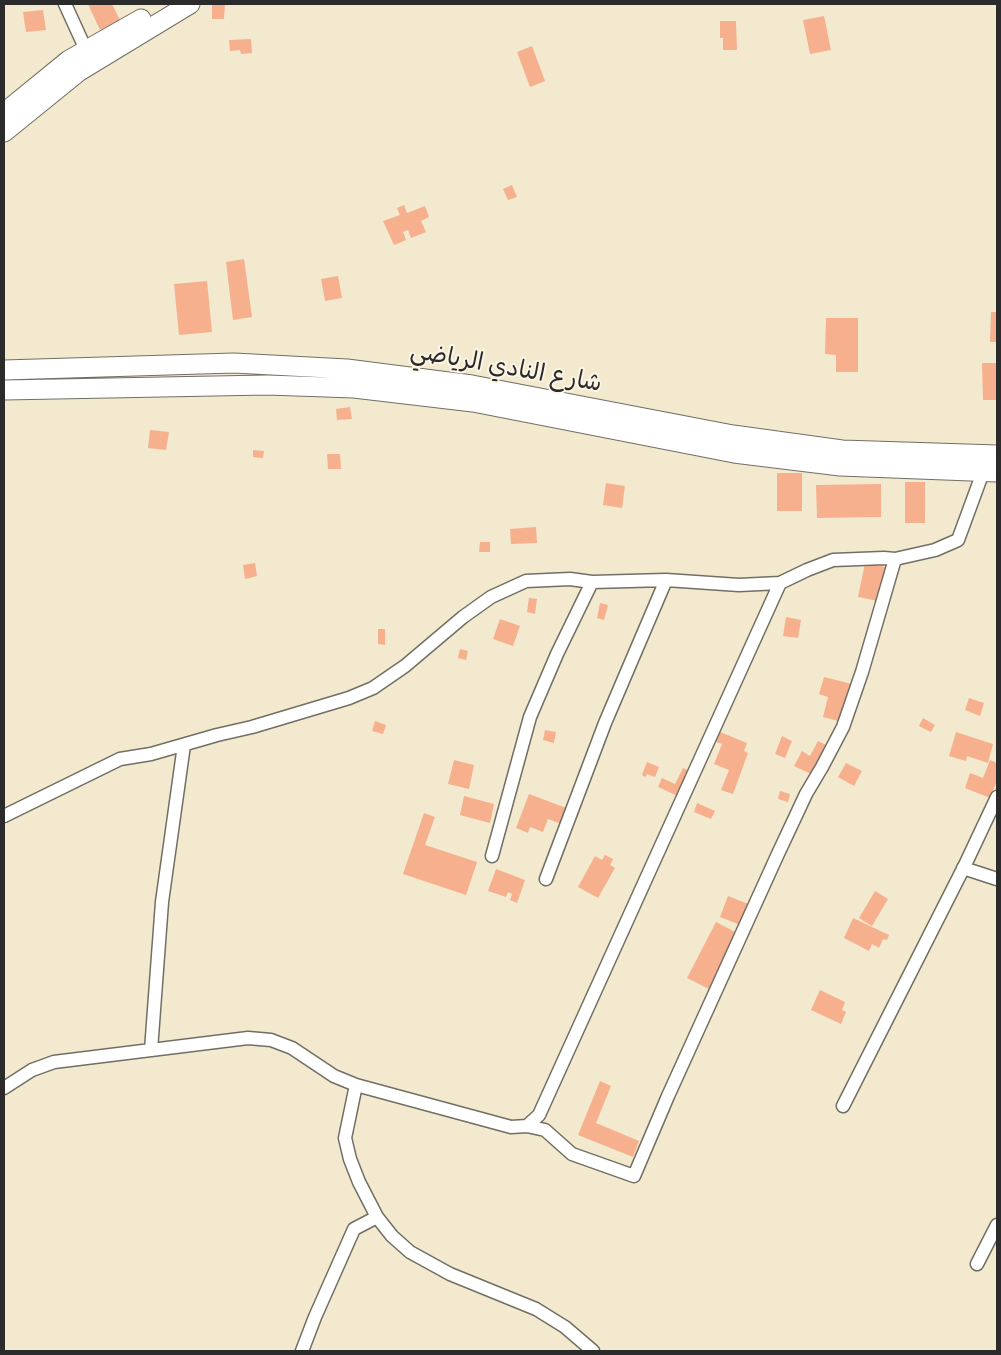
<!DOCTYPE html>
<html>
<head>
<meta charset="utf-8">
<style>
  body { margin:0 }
  #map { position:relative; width:1001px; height:1355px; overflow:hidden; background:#f2e9ce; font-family:Caveat,sans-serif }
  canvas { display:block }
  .frame { position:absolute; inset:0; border:5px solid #2b2b2b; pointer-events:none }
</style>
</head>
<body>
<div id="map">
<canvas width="1001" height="1355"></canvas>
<div class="frame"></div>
</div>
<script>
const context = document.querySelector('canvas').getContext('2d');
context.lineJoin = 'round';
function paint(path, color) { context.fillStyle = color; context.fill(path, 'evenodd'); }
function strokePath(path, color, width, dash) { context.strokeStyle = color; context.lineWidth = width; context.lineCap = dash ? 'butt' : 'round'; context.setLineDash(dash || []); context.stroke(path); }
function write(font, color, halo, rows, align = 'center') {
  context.font = font + ' Caveat,"Playpen Sans Arabic",sans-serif'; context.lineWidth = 4; context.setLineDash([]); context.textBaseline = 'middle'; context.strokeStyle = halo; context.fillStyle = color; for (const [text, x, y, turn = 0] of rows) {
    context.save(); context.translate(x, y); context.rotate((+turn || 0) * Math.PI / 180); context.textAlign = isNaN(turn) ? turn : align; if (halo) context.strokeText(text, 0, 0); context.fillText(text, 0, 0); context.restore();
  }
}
const building = new Path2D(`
  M88,4H112L120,20L100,30Z
  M212,4H225L224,19H212Z
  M43,10L46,30L26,32L23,12Z
  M824,16L831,50L810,54L803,20Z
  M720,21H736L737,50H723V38H720Z
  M251,39L252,53L241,54L240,50L230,51L229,40Z
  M532,46L545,81L530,87L517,52Z
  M512,185L517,197L508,200L503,189Z
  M404,205L407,213L425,206L429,217L421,221L426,232L411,238L408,230L403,232L406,240L394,245L383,221L400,215L397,208Z
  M244,259L252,317L233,320L226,262Z
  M338,276L342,298L325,301L321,279Z
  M207,281L212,332L179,335L174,284Z
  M991,312H997V342H990Z
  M826,318H858V372H836V355L825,354Z
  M982,363H997V400H983Z
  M350,407L352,419L337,420L336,409Z
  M150,430L169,432L166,450L148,448Z
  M253,450L264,451L263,458L253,457Z
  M327,454H340L341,469H328Z
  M777,473H802V511H777Z
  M905,482H925V523H905Z
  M606,483L625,486L622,508L603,505Z
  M881,484V517L817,518L816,485Z
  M536,527L537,543L511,544L510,529Z
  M480,542H490V552H479Z
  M255,563L257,576L245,579L243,565Z
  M865,563L885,567L878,601L858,597Z
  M529,598L537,599L535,614L527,612Z
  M600,603L608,605L604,620L597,618Z
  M786,617L801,620L798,638L783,636Z
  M500,619L520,626L513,646L493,639Z
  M378,629H385V645L378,644Z
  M460,649L468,651L466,660L458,658Z
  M824,677L852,684L842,722L823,717L828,697L819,694Z
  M969,698L984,703L980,716L965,710Z
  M923,718L935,725L931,732L919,726Z
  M375,721L386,725L383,734L372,731Z
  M545,730L556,732L554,743L543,740Z
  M720,732L747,743L744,751L748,753L733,794L721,790L729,770L714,764L722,744L716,742Z
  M956,732L993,744L988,763L967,756L966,761L949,756Z
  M782,736L792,741L785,758L775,754Z
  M818,741L826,745L811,774L794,766L802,751L810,756Z
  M454,760L474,765L469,789L448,784Z
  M990,760L997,763V781L990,798L965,788L970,773L983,778Z
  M647,762L659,767L655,777L647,774L645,777L642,775Z
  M846,763L862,771L854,786L838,777Z
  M683,768L692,772L680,797L658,787L662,778L675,784Z
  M780,791L790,794L788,802L778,799Z
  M529,794L569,809L564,825L548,819L543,832L530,827L528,833L516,828Z
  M464,796L494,804L490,823L460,815Z
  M697,803L715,811L711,819L694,812Z
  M424,813L435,817L425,845L477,862L466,895L403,874Z
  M605,855L613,859L610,865L615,868L598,898L578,887L595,856L602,860Z
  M496,869L525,880L517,903L510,900L512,894L508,892L506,897L488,891Z
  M875,891L888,899L872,926L859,918Z
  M728,896L751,905L743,926L720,917Z
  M853,918L889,935L887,940L883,939L879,948L872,944L869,951L844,938Z
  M716,922L739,934L711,990L687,978Z
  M820,990L845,1002L842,1010L846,1012L841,1024L811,1010Z
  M600,1081L611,1086L596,1123L639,1141L633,1157L578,1135Z`);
const street = new Path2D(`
  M65,4L86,50
  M4,816L120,759L151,754L217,735L252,727L349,698L373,688L405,666L463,617L491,597L526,581L570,579L592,582L666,580L739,585L780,583
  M492,856L530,717L557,654L592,582
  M963,868L997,879
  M546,879L605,723L666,580
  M151,1050L162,902L184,745
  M356,1085L345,1138L350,1159L359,1182L377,1217L392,1236L410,1252L450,1274L536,1309L565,1327L593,1351
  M4,1088L32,1070L54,1062L248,1038L271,1040L292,1048L334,1076L356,1085L511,1127L527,1126L539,1115L780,583L807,570L833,560L884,558L895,559L935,550L958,540L983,472
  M843,1106L965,865L997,797
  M527,1126L545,1130L572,1154L634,1176L668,1096L777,856L806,794L822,767L843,727L862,672L895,559
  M977,1264L997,1225
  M302,1351L315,1317L354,1229L377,1217`);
const secondary = new Path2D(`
  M4,113L69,60L141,19
  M4,132L78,72L190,4
  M4,370L234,363L347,369L472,385L733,435L842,450L997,455
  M4,390L267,385L354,388L473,402L734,453L840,466L997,472`);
const streetNames = [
  ["شارع النادي الرياضي",506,368,10]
];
paint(building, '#f7b08e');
strokePath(street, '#716e64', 15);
strokePath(secondary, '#716e64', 21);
strokePath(street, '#fff', 12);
strokePath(secondary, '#fff', 19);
write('24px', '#2b2b2b', '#fcf5e5', streetNames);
</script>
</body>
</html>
